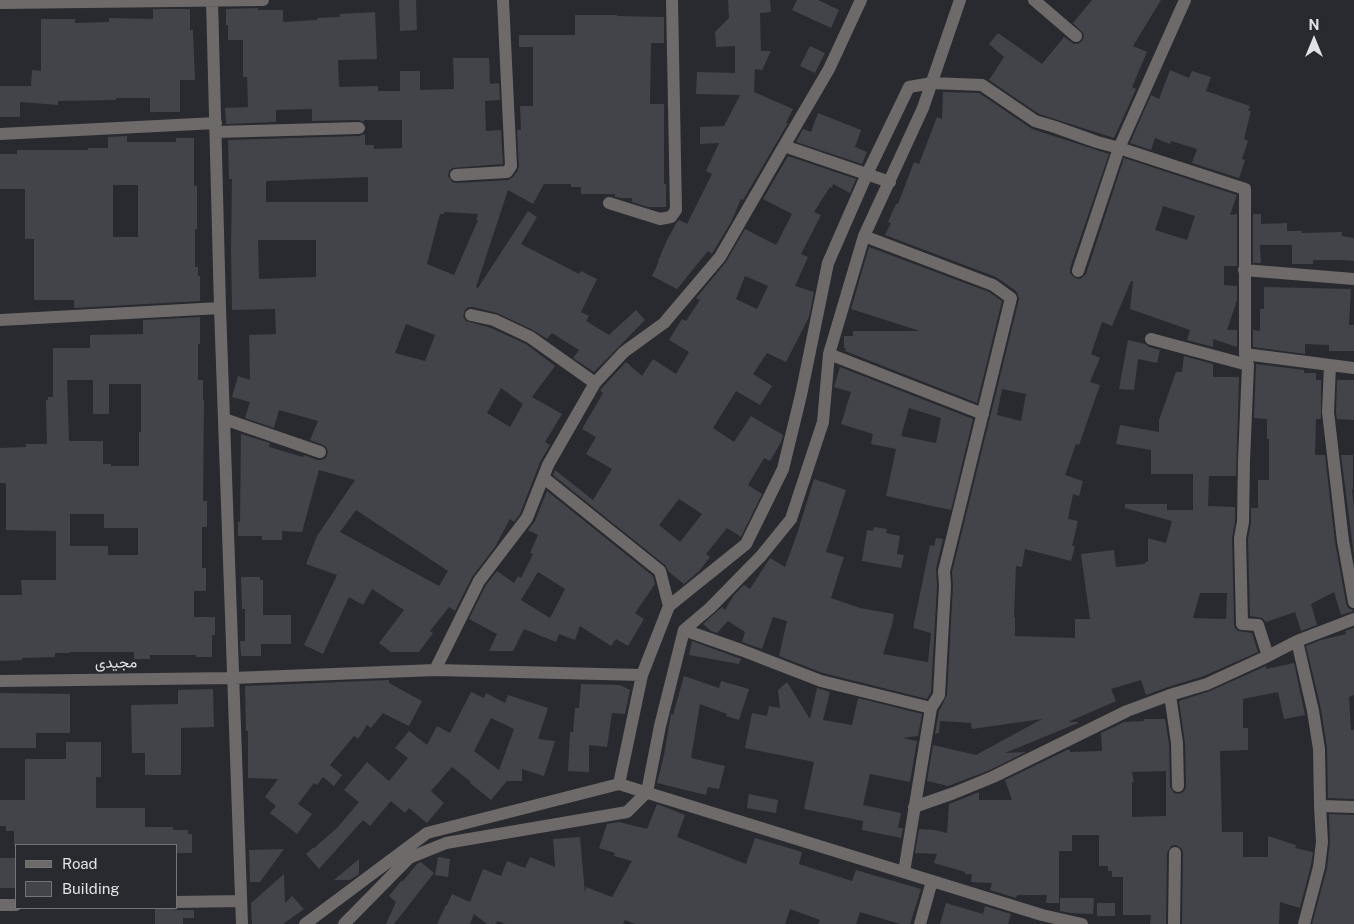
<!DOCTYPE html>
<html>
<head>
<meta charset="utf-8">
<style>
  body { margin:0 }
  #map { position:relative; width:1354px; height:924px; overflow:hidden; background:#292a2f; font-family:"Public Sans",sans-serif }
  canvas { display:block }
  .legend { position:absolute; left:15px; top:844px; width:162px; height:65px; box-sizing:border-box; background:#292a2f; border:1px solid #737479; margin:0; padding:6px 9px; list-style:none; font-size:15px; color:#e2e3e7 }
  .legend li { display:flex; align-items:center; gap:10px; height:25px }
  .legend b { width:25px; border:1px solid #737479 }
  .north { position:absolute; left:1289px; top:15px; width:50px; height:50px; -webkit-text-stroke:4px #292a2f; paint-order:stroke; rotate:0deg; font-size:14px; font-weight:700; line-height:20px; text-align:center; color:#e2e3e7 }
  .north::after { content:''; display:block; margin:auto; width:18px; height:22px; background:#e2e3e7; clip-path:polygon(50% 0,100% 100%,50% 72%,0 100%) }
</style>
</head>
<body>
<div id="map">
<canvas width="1354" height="924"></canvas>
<ul class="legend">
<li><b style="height:6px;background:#6d6a69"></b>Road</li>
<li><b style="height:14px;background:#424449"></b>Building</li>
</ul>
<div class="north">N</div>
</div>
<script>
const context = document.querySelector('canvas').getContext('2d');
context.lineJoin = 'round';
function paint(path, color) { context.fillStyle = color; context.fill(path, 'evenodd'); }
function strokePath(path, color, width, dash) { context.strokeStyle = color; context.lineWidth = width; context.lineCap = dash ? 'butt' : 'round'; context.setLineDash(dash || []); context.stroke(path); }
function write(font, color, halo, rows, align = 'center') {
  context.font = font + ' "Public Sans",Vazirmatn,sans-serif'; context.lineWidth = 4; context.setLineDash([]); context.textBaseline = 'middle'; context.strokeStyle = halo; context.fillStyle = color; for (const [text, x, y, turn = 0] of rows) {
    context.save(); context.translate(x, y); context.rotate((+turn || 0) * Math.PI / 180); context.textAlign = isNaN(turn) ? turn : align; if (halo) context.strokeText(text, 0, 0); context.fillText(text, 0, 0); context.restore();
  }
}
const building = new Path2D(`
  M399,0H416L417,30L400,31Z
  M728,0H770L771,12L760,13L761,51H771L762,70L755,69L754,92L793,109L786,123H788L743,200L741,199L731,222L713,252L712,254L708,251L677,289L652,276L659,261H658L667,240L677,222L679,220L687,224L712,174L706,171L719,143L700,144V127L724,126L740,95L696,94L697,72L735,73V46L716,47L715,32L729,18Z
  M797,0H818L839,10L831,28L792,10Z
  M1092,0H1161L1133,46L1147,52L1132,87L1136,89L1114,138L1039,114L989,80L1004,57L989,44L998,33L1042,64L1064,37L1074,44H1078L1082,41L1084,37L1083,33L1073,23Z
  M258,8V10H283V22L317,20V18L340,17V14L375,12L377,59L338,60L339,87L378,86V91H400V71H420V90L454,89L453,58H489L490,84L499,83L500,100L485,101L486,131L501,130L503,164L452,168L449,171L448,176L452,182L456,183L508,180L513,177L518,170L519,166L517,130H521L520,106H533V47H519V35H575V15H617V16L664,17V43H651L650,104H664V184H666V207H648L632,202V198H621L615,197V194H581V187H571V184H544L533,204L508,190L476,287L478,288L528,211L537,217L521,244L579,274L581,271L597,279L581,312L589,316L586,321L609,335L636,310L645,320L594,372L573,358L579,350L552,333L547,339L533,330L497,313L473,307H468L465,310L463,317L466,321L491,328L526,344L555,366L532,397L562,414L545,442L550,445L540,462L520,514L514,522L510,519L495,547L472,577L455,611L449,607L430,631L433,633L419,652H391L379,643L404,610L372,589L363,605L349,597L323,654L304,645L337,575L306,564L317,536L355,480L319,470L302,532L282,531V540H262V536H238V522H240L241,434L270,443L269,447L303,457L304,455L317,460H322L326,458L328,451L326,447L323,445L310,440L318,421L279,410L274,428L245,418L250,402L232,397L238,376L250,380L249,335L276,334L275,309L232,310L231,249L232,179H229L228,140L359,136L365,134V145H374V149L402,148V120H364V122L359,120L312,121V109L276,110V122L226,124L225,108L248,107L247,77H243V40H228V25H226V9ZM368,177V202H266V181ZM444,212L478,214L476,220H478L454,275L427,264L440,214H444ZM258,240H316V277L259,279ZM406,324L435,335L425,361L395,353ZM501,388L523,404L510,427L487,413ZM356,510L448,571L439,586L340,532Z
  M153,9H190V30H193L195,80H180V112H150V98H116V100L58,101V105L20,102V117H0V86H31L32,70L41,71V19H75V23L109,22V18L153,19Z
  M810,46L825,53L815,73L800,66Z
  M1170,70L1189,78L1192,71L1211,77L1206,91L1250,106L1248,111H1251L1244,139L1248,141L1242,159L1245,160L1239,178L1192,163L1197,149L1171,141L1170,144L1155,138L1151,150L1130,143L1151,95L1159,99Z
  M943,92L979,93L1032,129L1109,154L1070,268V273L1075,278L1080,279L1086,274L1124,158L1237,195L1230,215L1237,214V266H1224V285L1237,286V300L1227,330H1237V347L1213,339V347L1187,340L1190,330L1130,309L1133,281H1131L1112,326L1102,322L1091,354L1100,358L1090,382L1100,385L1079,445L1076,444L1065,475L1083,481L1079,496L1073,494L1068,519L1078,521L1072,546H1075L1071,561L1025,549L1022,567L1016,566L1014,617H1015V636L1075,638V619H1090L1081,554L1114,550L1116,567L1145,564V562H1148V538L1166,543L1172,521L1125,508V504H1167V510H1193V474H1151V450L1116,444L1120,425L1159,432V420L1176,372H1182L1184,356L1213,364V377H1239L1236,476H1209L1208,506L1235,507V521L1232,538L1234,624L1235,628L1238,631L1252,633L1258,652L1204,676L1168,687L1146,695L1141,680L1111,689L1116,701L1068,722H1078V723L1005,753L1026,752L990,770L948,786L927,781L933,745L976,755L1042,719L972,729L971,723L940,721L939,733L935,734L939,711L947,695L953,586L952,572L1019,299L1018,295L1016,291L996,277L885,235L891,223L888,222L896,204H898L914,162L919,164L937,117L942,119ZM1163,206L1195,216L1187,240L1155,230ZM1002,389L1026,394L1021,421L997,415ZM1200,593H1227L1226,619L1193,618Z
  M818,113L861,130L855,147L867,152L862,164L796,142L803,129L811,132Z
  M127,136V142H176V138H194V186H197V229H195V267H198V276H200V301L74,308V300H34V239H25V189H0V154H17V150H88V148H108V137ZM113,185H138V237H113Z
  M788,156L856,179L850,193L833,184L832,188L830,187L814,212L821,215L801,254L808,257L795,286L814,292L809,317L786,362L767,353L753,374L772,386L760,405L736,391L713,428L734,442L751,416L783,435L781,442L770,461L764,458L748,485L762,494L741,537L727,528L706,554L710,557L699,571L684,584L669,572L665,565L553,475L555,470L593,500L612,469L586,454L596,437L582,429L603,393L600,390L626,362L642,376L653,359L676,374L689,352L669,340L682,319L686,321L700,300L696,298L726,262L745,229L776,245L792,214L763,199ZM745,276L768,286L757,309L736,299ZM679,499L702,514L680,542L659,525Z
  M1253,214H1261V224L1287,223V231H1302V233L1342,232V236L1354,238V261L1342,260H1313V264H1292V245H1260L1261,263H1253Z
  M869,247L989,292L1002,301L977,403L845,351L846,348H844V336H853V331H920L851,309Z
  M1264,287L1351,289L1349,325H1354V351H1329V345L1305,344V354L1253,347V330L1260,331V309H1264Z
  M200,317V344H198V380H203V400H204L203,501H207V527H202V568H206V591H194V617H215V635H212V657H196V655H150V659H134V652H70V653H55V657L22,658V660L0,661V595H22L21,580H56V531L6,530V483H0V448L26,447V444H47L46,400H48V397H53V348H90V335L143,334V320ZM67,380H93V414H109V384H141V432H139V466H111V464H103V441H69ZM70,514H104V528H138V555H108V546H70Z
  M1128,340L1145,344L1149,347L1160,350L1157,363L1138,359L1134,390L1119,389Z
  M1256,364L1304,370V373H1316V380H1321V419H1316L1315,455H1325L1335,542L1346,603L1348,608L1354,611L1341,615L1334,592L1311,604L1317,625L1301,631L1295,612L1266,622L1262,618L1250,616L1248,539L1251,523V508H1258V480H1269V439H1267V419L1254,418Z
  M840,367L973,419L951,510L886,496L896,449L871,444L873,434L841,424L851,392L834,387ZM909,408L941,418L936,443L901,436Z
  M1337,380H1354V420L1337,419L1336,412Z
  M1341,455H1353V489H1352L1354,509V556Z
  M814,479L846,490L826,552L844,557L831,598L860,608L894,614L892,625L883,654L928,662L931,633L913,628L930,545L934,546L936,538L943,539L936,569L937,586L931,692L927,699L823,673L779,656L787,621L773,617L762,649L742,642L745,632L728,621L717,633L711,631L703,624L722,607L725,610L734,595L744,585L750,589L770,558L785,567L797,534Z
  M547,491L653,576L655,584L635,613L644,619L628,646L616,639L611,646L580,626L575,640L559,634L556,642L524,629L513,651H489L497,634L469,619L486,585L497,571L514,583L518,576L521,578L533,554L530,553L538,535L528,530L535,521ZM538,572L565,589L550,618L521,600Z
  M874,527L887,529L886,533L900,536L897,554L904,555L901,568L862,561L867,530L873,531Z
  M241,577H260V580H263V615H291V644H261V656H241L240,641H245V609H242Z
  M1354,628V695L1349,697L1351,730H1354V799L1328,798L1327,748L1321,709L1306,646L1321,640L1346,634L1345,631Z
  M692,641L741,659L739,664L689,655Z
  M1294,663L1305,715L1284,719L1278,692L1243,699V728H1248V750L1220,751L1222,832H1243V857H1268V836L1296,845L1295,848L1313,852L1311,865L1300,908L1280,902L1279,924H1182L1183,853L1182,849L1176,845L1171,846L1167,853L1166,924H1150L1151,915H1123V877H1112V871H1108V866H1099V835H1072V851H1059V903H1046L1047,895H1017L1016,898L990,890L992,883L971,882L972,874H965V872L934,863L937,854L915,853L919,829L935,830L947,833L949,804L979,792V800H1012L1005,780L1067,750H1070V752L1102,751L1101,733L1124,722L1144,721V719H1165L1169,744L1170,787L1174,793L1178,794L1182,793L1185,790L1186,786L1185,743L1179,701L1210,691L1266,666V669ZM1166,771V816L1132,817V782H1134L1132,772Z
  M684,676L719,688L721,681L749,689L739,720L726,716L727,714L700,704L691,758L725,766L719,789L708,787L706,795L657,783L664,755L671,714L673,715Z
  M389,680V683L422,701L409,726L383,713L371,728L367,725L358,739L354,736L330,765L342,775L334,786L323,777L317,785L314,783L298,804L312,814L297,834L270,813L276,806L265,797L278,779L248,778V731H246L245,686Z
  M787,682L810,719L817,688L830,692L823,720L852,725L858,698L922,714L918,736L903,738L917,741L910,782L870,774L863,805L901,813L898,828H903L901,838L862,830L863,821L804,809L814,762L745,748L752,713L767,716L769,706L780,708L778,690Z
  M581,684L620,685L630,690L625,714L612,713L607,747L589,745V772L568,771L570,732H573L575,708H579Z
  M213,689L214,727L181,728V775H145V753H132L131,705L178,704V690Z
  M471,692L484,698L486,693L505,703L508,695L548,708L538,739L555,741L544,776L522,769V781H507L491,800L470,783L471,782L452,767L431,791L444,803L427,823L409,808L405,813L391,801L370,826L363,820L319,869L306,854L313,848H316L315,847L337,828L359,802L344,790L367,762L389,781L408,758L395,748L409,731L427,745L437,726L450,733ZM491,718L514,729L499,770L474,751Z
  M0,693L70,694V733H36V748H0Z
  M66,742H101V777H96V808H145V827H173V830H188V834H192V853H176V845H14V831H6V826H0V800H25V759H66Z
  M749,794L778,800L776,813L747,808Z
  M657,804L685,815L677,837L746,864L755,838L802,852L799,864L852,881L856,870L921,889L910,924H900L860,912L856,924H818L820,920L790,909L785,924H635L625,920L623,924H505L498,921L495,924H487L474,914L470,924H437L446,905H447L452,894L470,902L483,869L501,876L507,861L525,868L530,857L555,867L553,839L580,837L585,893L586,887L612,897L632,861L614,856L615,853L599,848L607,824L619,822L647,829Z
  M1329,814L1354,815V924H1312L1327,868L1330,842Z
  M284,849L260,882H250L249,850Z
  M438,857L450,859L448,877L435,875Z
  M0,858H16V884H15V888H0Z
  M359,859V874L350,880H334Z
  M421,862L434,873L394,924H386L396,902L389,896L402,880L403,881L417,864Z
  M284,874L285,903L292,896L304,909L283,924H252L251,903Z
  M1060,898H1094L1093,914L1071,913L1060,911Z
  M946,903L983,914L985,906L1011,914L1008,924H940Z
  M1097,903H1115V916H1097Z
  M155,908H171L176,910H194V918H183V924H155Z`);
const minor = new Path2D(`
  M212,0L220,308L242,924
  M861,0L829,69L784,146L890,182
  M1034,0L1076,36
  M0,3L263,0
  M216,132L359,128
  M0,134L216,123
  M456,175L507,172L511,166L503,0
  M609,203L660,219L671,217L676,210L672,0
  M1244,270L1354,279
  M1078,271L1119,148L1245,189V354
  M471,315L494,320L530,337L595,383
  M0,320L220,308
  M1151,339L1248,365
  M829,354L983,414
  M1354,368L1330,365L1328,412L1343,541L1354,602
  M224,419L320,452
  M544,478L660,571L669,606
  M684,630L741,650L821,681L931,708L939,695L945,586L944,571L1011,298L993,285L864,236
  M1297,641L1313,711L1319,749L1320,806L1322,842L1319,867L1304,924
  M1268,656L1258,625L1242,624L1240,538L1243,522L1244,461L1248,365L1245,354L1330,365
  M435,670L479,581L527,518L548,465L595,383L624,352L664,323L720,257L784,146
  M0,681L233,678L435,670L642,675
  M1170,695L1177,743L1178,786
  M619,784L642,675L669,606L746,544L783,469L801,395L828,263L867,174L909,87L932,83L982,85L1035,121L1055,127L1097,142L1119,148L1185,0
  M1320,806L1354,807
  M914,807L954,793L993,777L1127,711L1170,695L1207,684L1268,656L1297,641L1354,619
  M904,872L931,708
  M176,902L241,901
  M0,905H16
  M305,924L427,833L619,784L1042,915L1082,924
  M344,924L409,858L446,843L627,812L647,792L660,726L684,630L710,608L761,556L791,519L823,422L829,354L864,236L923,108L960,0
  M920,924L932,881
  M1174,924L1175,853`);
const streetNames = [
  ["مجیدی",116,663,-1]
];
paint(building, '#424449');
strokePath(minor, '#6d6a69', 12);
write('15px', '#e2e3e7', '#292a2f', streetNames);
</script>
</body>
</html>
